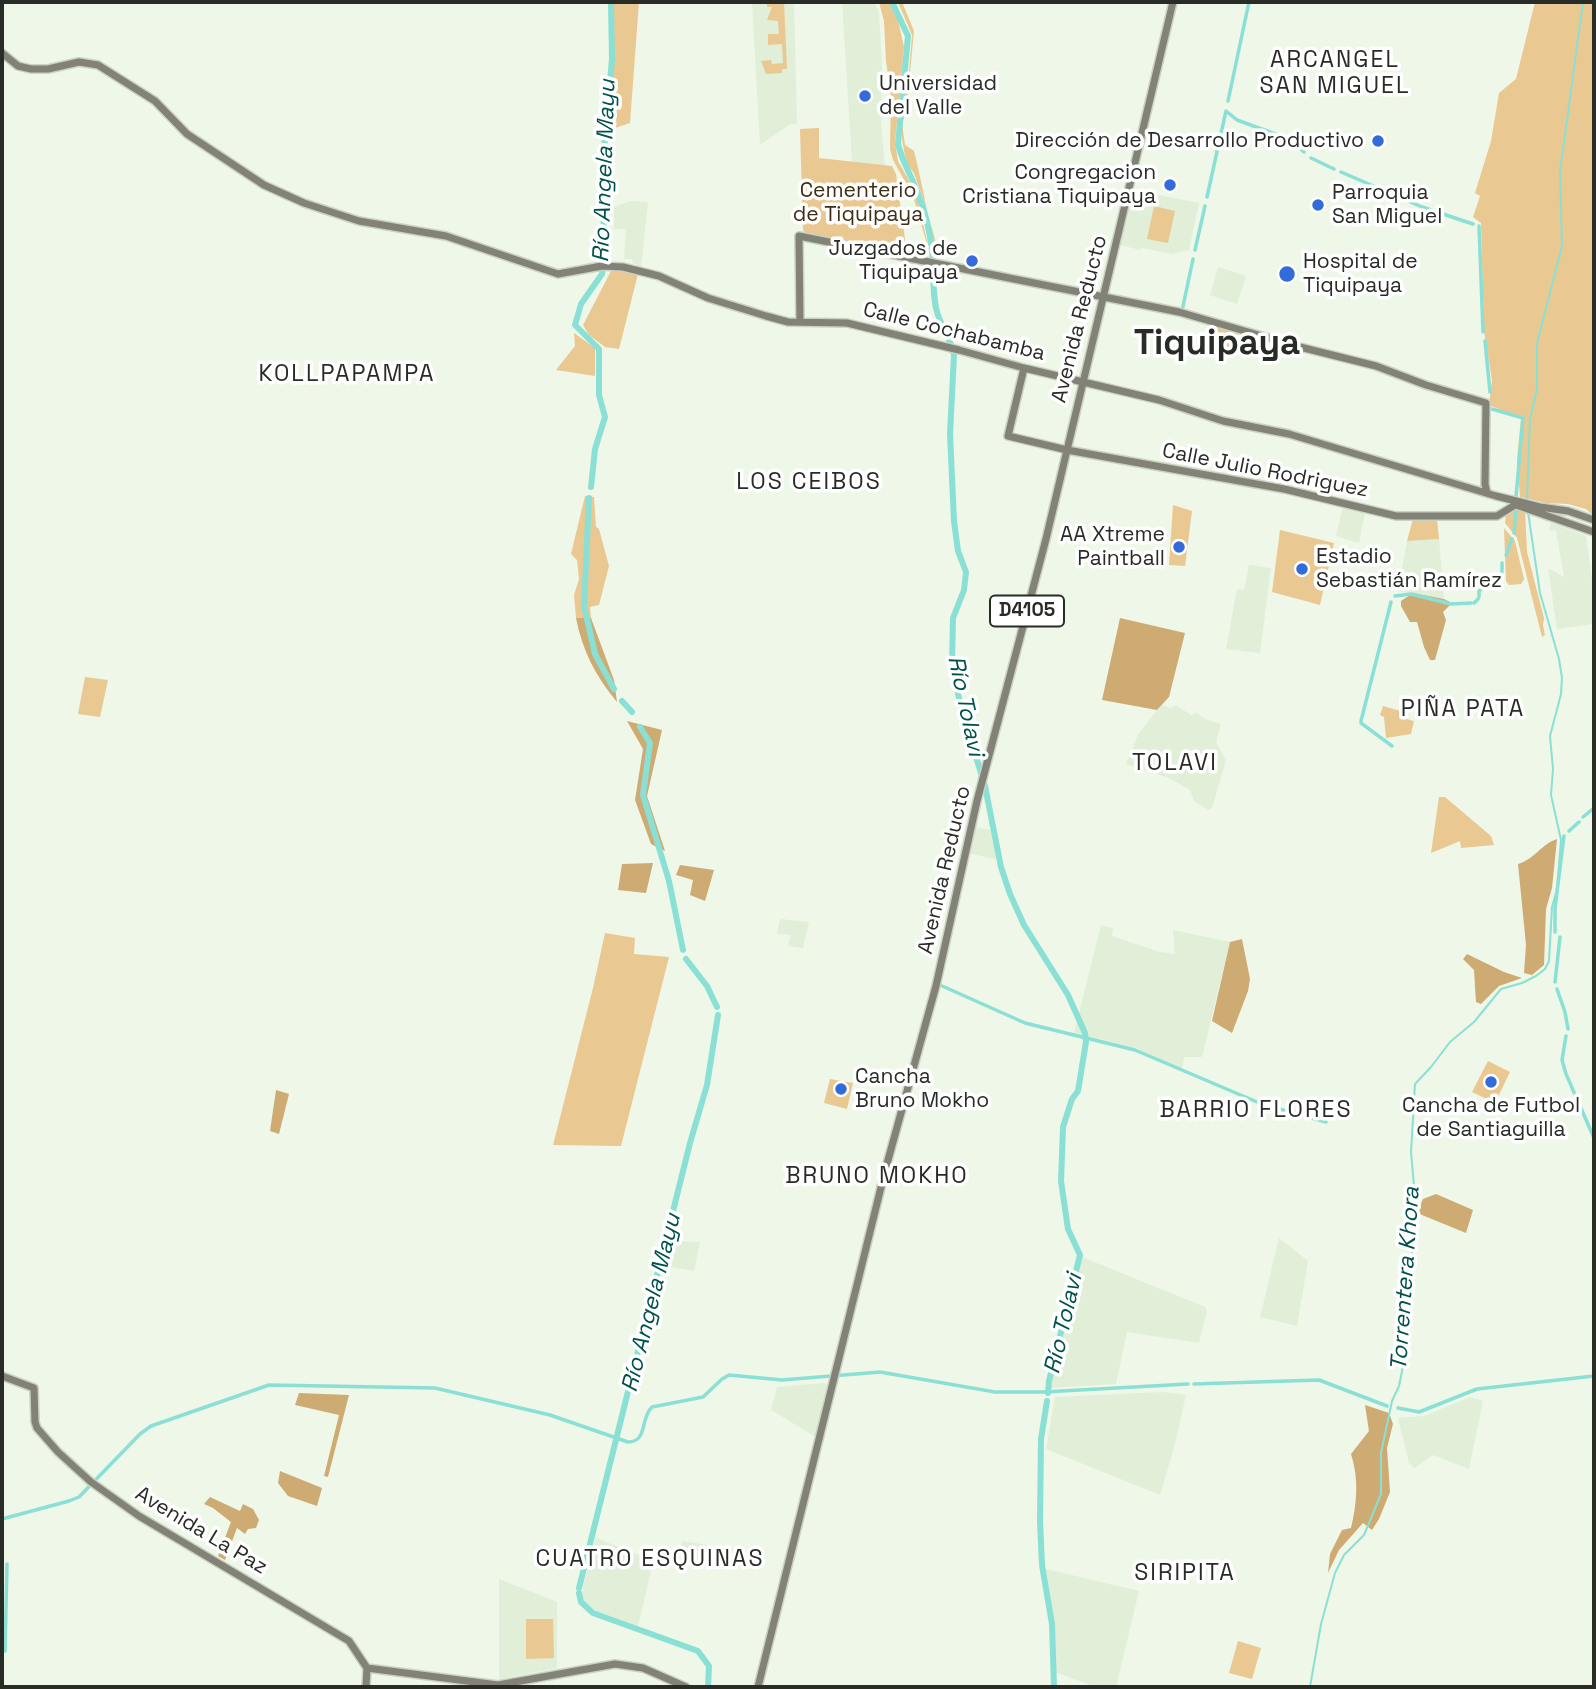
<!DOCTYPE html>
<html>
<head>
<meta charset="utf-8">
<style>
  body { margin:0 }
  #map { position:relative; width:1596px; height:1689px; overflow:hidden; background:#eef7e8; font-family:"Space Grotesk",sans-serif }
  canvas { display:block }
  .frame { position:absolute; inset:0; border:4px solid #282b26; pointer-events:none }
</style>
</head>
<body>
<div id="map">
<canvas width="1596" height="1689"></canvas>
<div class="frame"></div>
</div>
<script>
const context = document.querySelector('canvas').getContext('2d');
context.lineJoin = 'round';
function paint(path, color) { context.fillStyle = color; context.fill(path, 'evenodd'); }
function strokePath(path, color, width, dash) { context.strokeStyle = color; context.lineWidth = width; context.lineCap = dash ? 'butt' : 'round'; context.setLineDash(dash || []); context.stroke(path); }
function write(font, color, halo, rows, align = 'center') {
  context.font = font + ' "Space Grotesk",sans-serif'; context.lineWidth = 7; context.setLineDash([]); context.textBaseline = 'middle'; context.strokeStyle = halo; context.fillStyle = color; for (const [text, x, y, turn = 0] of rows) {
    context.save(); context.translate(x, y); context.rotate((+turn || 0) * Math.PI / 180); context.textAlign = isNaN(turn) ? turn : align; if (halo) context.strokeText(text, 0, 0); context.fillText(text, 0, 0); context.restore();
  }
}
const built = new Path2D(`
  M752,2H828L794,4L797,124H790L760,145Z
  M842,2H874L879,12L882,66L881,125L885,166L852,162Z
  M1135,190L1199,203L1189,250L1173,254L1141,248L1140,250L1120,245Z
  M630,201L648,202L641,267L633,263L632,259H624L626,229H614V207Z
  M1218,267L1246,276L1237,304L1210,295Z
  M1343,507L1365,512L1359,543L1336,536Z
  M1551,523L1586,536L1594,595V624L1557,629L1548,568L1564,577L1556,531L1549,530Z
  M1439,539L1444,599L1398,591L1407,541Z
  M1249,565L1271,568L1260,653L1226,649L1237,589L1244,590Z
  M1161,705L1171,708L1176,705L1192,716L1195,712L1205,719L1221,724L1216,742L1226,760L1212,808L1208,810L1194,801L1190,790L1169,778L1126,764L1139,733Z
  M974,827L997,831L1002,857L999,860L968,853Z
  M780,919L809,922L803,948L788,946L791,935L777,934Z
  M1101,925L1113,928L1112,936L1160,952L1175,954L1173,930L1230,942L1202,1057H1184L1182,1069L1136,1048L1074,1033Z
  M1279,1238L1308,1261L1297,1326L1260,1317Z
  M670,1241L700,1242L694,1271L665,1266Z
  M1082,1257L1205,1307L1207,1311L1199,1343L1127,1332L1116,1384L1050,1388Z
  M824,1383L830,1385L816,1437L771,1410L777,1387Z
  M1163,1392L1186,1395L1175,1444L1160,1495L1046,1449L1055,1397Z
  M1470,1397L1483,1401L1469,1469L1433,1455L1414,1468L1409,1463L1398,1418L1424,1416Z
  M596,1538L649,1559L651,1571L638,1626L597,1611L584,1601L582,1595L583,1585Z
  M682,1541L733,1549L727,1568L680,1554Z
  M1046,1569L1139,1591L1116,1687H1096L1055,1672V1629Z
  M499,1579L557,1602V1668L499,1679Z`);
const green = new Path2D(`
  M614,2H639L630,123L609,130Z
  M767,2H784L787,69H782V73L766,74L761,61L771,60L772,64L783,63L782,44L768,45V34H779L778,21L767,20L772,7H767Z
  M879,2H889L898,20L904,47L895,142L898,161L916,193L931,258L913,196L893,160L890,149L891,97L886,61L884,21Z
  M898,2H902L914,31L906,113L902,124L905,145L914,151C919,171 923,190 927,211C930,227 940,244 935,259L933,239L928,227L925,204L914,173L908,166L904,151L900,125L908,83L912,35Z
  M1535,2H1594V516L1586,509L1568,504L1546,503L1520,497L1517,460L1521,418L1489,405L1492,380L1484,331L1481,223L1473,217L1480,196L1475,193L1491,141L1499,93L1516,79Z
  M819,128V158L892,166L896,174L907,253L805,233L803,230L800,129Z
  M1154,206L1175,211L1168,243L1147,239Z
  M612,269L638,274L619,349L605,347L589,335L583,325Z
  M1211,324L1238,331L1232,356L1206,351L1209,325Z
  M574,333L595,348V376L556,370L575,346Z
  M585,496L594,497L596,527L599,529L609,566L599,605L590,607L591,618H576L574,595L579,579L577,560L571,554Z
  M1173,505L1192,511L1185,566L1169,565Z
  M1514,506L1525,510L1527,552L1544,618L1543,625L1545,635L1542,637L1517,538L1505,523L1506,514Z
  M1413,519H1437L1439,539L1407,541Z
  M1504,528L1515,541L1524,579L1521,584L1509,585L1506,581Z
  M1280,530L1334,543L1320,605L1272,592Z
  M85,677L108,680L100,717L78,714Z
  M1383,706L1404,712L1403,718L1414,721L1411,734L1386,738L1384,717L1380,715Z
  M1439,797H1445L1491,836L1494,845L1461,848L1460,841L1431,853Z
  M605,933L635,938L634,954L669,957L621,1146L553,1145L593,988Z
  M1488,1061L1510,1072L1495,1103L1472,1092Z
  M830,1079L853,1083L847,1109L824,1103Z
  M526,1619H553L554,1658L526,1659Z
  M1238,1641L1261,1648L1252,1679L1229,1673Z`);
const forest = new Path2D(`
  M1413,593L1444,599L1452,603L1443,612L1446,620L1435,660H1430L1424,647L1417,622H1410L1401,606V601Z
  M576,618H591L614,680L617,702C596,677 582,650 576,618Z
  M1120,618L1185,633L1169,697L1157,710L1102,700Z
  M627,721L662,730L647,796L665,851L651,844L635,800L643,749Z
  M1557,839L1552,888L1546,909L1544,965L1532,975L1524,973L1526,945L1518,864C1535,859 1540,845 1557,839Z
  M653,863L646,893L618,890L622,864Z
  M680,865L714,870L705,901L690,895L693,880L676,875Z
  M1242,939L1250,979L1248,991L1232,1033L1212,1021L1230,942Z
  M1467,954L1504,972L1522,978L1499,986L1481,1004L1476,1002L1474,970L1463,959Z
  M276,1090L289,1094L279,1134L270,1131Z
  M1436,1194L1473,1210L1466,1233L1417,1213L1423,1199Z
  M299,1393L349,1395L328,1477L324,1476L339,1415L295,1405Z
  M1365,1405L1389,1413L1393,1424L1387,1448L1390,1492L1379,1519L1372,1530L1363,1523L1339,1550L1328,1573L1330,1554L1342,1530L1351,1528C1357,1503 1359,1479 1351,1454L1369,1431Z
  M280,1471L322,1488L317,1506L288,1496L278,1483Z
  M210,1497L240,1511L243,1504L253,1509L259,1520L256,1528L248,1529L245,1534L237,1528L225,1560L218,1556L231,1522L213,1508L204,1504Z`);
const stream = new Path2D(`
  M1527,499L1530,419L1537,389V343L1562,246L1560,172L1583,2
  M1310,1687L1321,1624L1335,1573L1344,1555L1364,1535L1381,1494V1453L1392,1401L1399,1386L1405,1356L1413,1259L1408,1222L1415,1197L1411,1152L1415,1084L1431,1067L1450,1042L1474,1022L1501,989L1522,983L1536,976L1545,969L1549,961L1552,907L1557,889L1561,840L1551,795L1553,769L1550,736L1561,694L1562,678L1559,659L1540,593L1528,512`);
const canal = new Path2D(`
  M1228,101L1249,2
  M1311,158L1334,169
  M1341,172L1422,207L1473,224
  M1207,197L1226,111L1237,120L1289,139L1304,152
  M1479,226L1483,332
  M1195,250L1205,206
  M1182,311L1193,259
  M1485,341L1490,392
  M1492,409L1523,418L1516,497
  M1514,533L1516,508
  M1506,555L1512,539
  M1395,596L1411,594L1451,604L1471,603
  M1479,597V591C1493,577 1503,592 1502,563
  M1474,603L1478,599
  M1361,721L1391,602
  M1361,723L1392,746
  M1583,817L1594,808
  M1569,831L1579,822
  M1555,932V908L1564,836
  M1555,982L1560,937
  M940,985L1025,1023L1135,1050L1257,1102
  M1557,989L1565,1012L1568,1029
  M1566,1036L1562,1060L1566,1074L1594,1138
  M1265,1105L1326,1122
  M1194,1384L1319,1380L1387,1406
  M1398,1408L1419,1412L1477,1389L1594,1376
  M2,1519L69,1501L79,1497L140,1434L151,1426L269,1385L435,1388L550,1415L628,1442C648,1442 640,1418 652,1407L703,1397L722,1379L729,1375L782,1380L880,1372L995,1392H1044L1188,1384
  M2,1651H5L7,1564`);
const river = new Path2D(`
  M892,2L908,36L898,144C902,162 912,176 918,194C925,211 930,232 932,251C935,272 931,295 938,315C943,329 951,340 954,355L950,434L954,521L958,551L966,572L964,590L953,618L952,664L961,708L985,786L1001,867L1010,894L1024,925L1068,995L1085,1033L1086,1042L1078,1091L1072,1099L1063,1127L1061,1181L1068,1229L1080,1255L1049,1381L1048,1393
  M591,487L595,449L605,417L599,395V349L575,325L581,304L602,274L604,259L603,161L612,59L611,2
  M589,498L584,606L595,654L614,689
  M622,701L632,712
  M640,727L650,743L643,795L669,881L683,950
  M686,959L707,986L717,1007
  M1047,1401L1041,1439L1040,1521L1042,1565L1052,1624L1054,1687
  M579,1588L690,1143L707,1085L718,1015
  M579,1593L581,1602L593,1613L698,1651L709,1666L708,1687`);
const major = new Path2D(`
  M2,53L18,66L31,69H48L79,62L98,65L155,101L187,134L264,185L304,203L359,221L446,236L558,274L602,266L623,267L659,276L708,298L766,316L788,322L847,323L959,350L1024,368L1159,400L1223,421L1289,434L1496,496L1540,507L1568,511L1594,520
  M800,322L799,236L1179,312L1300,347L1376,366L1426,385L1486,403L1485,484L1487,493
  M1024,368L1008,436L1067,450L1284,489L1396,516H1497L1520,502
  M1516,505L1594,532
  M2,1376L34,1388L35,1422L37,1428L58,1452L91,1482L139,1516L349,1641L367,1668L366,1687
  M367,1668L498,1685L615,1664L643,1668L686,1687
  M758,1687L885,1171L936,986L977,801L1046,539L1173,2`);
const markers = [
  [865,96,7,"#336bda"],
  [1378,141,7,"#336bda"],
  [1170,185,7,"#336bda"],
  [1318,205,7,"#336bda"],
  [972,261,7,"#336bda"],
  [1287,274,9,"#336bda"],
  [1179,547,7,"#336bda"],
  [1302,569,7,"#336bda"],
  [1491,1082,7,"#336bda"],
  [841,1089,7,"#336bda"]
];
const shields = [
  [1027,611,74]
];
const shieldNames = [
  ["D4105",1027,611]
];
const poiNames = [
  ["Universidad",879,84],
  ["del Valle",879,108],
  ["Dirección de Desarrollo Productivo",1364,141,"right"],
  ["Congregacion",1156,173,"right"],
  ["Cristiana Tiquipaya",1156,197,"right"],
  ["Parroquia",1332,193],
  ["San Miguel",1332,217],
  ["Juzgados de",958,249,"right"],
  ["Tiquipaya",958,273,"right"],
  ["Hospital de",1303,262],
  ["Tiquipaya",1303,286],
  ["AA Xtreme",1165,535,"right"],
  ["Paintball",1165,559,"right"],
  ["Estadio",1316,557],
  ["Sebastián Ramírez",1316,581],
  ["Cancha",855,1077],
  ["Bruno Mokho",855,1101],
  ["Cancha de Futbol",1491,1106,"center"],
  ["de Santiaguilla",1491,1130,"center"]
];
const parkNames = [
  ["Cementerio",858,191],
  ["de Tiquipaya",858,215]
];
const streetNames = [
  ["Avenida Reducto",1080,319,-76],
  ["Calle Cochabamba",954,332,14],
  ["Calle Julio Rodriguez",1265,471,11],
  ["Avenida Reducto",945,870,-77],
  ["Avenida La Paz",201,1531,31]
];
const neighbourhoodNames = [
  ["ARCANGEL",1335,61],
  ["SAN MIGUEL",1335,87],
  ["KOLLPAPAMPA",347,375],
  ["LOS CEIBOS",809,483],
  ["PIÑA PATA",1463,710],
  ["TOLAVI",1175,764],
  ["BARRIO FLORES",1256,1111],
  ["BRUNO MOKHO",877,1177],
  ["CUATRO ESQUINAS",650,1560],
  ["SIRIPITA",1185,1574]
];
const waterNames = [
  ["Río Angela Mayu",605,171,-88],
  ["Río Tolavi",965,706,78],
  ["Torrentera Khora",1406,1279,-86],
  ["Río Angela Mayu",652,1303,-76],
  ["Río Tolavi",1064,1324,-77]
];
const townNames = [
  ["Tiquipaya",1217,345]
];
paint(built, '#e1eed8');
paint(green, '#eac891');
paint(forest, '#ceab72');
strokePath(stream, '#8ae0d4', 2);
strokePath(canal, '#8ae0d4', 3.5);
strokePath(river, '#8ae0d4', 6);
strokePath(major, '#cad2c5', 10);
strokePath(major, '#828276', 7);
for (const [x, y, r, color] of markers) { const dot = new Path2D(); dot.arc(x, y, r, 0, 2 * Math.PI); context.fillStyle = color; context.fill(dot); strokePath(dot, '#fff', 2.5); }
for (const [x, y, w] of shields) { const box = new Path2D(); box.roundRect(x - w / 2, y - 15.5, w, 31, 5); context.fillStyle = '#fff'; context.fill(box); strokePath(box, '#282b26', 2); }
write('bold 19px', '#282b26', null, shieldNames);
write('21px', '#282b26', '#fff', poiNames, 'left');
write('21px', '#3e2f14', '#fff', parkNames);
write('21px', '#282b26', '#fff', streetNames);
context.letterSpacing = '2px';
write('23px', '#282b26', '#fff', neighbourhoodNames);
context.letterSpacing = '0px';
write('italic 23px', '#005149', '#fff', waterNames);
write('bold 35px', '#282b26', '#fff', townNames);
</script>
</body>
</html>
